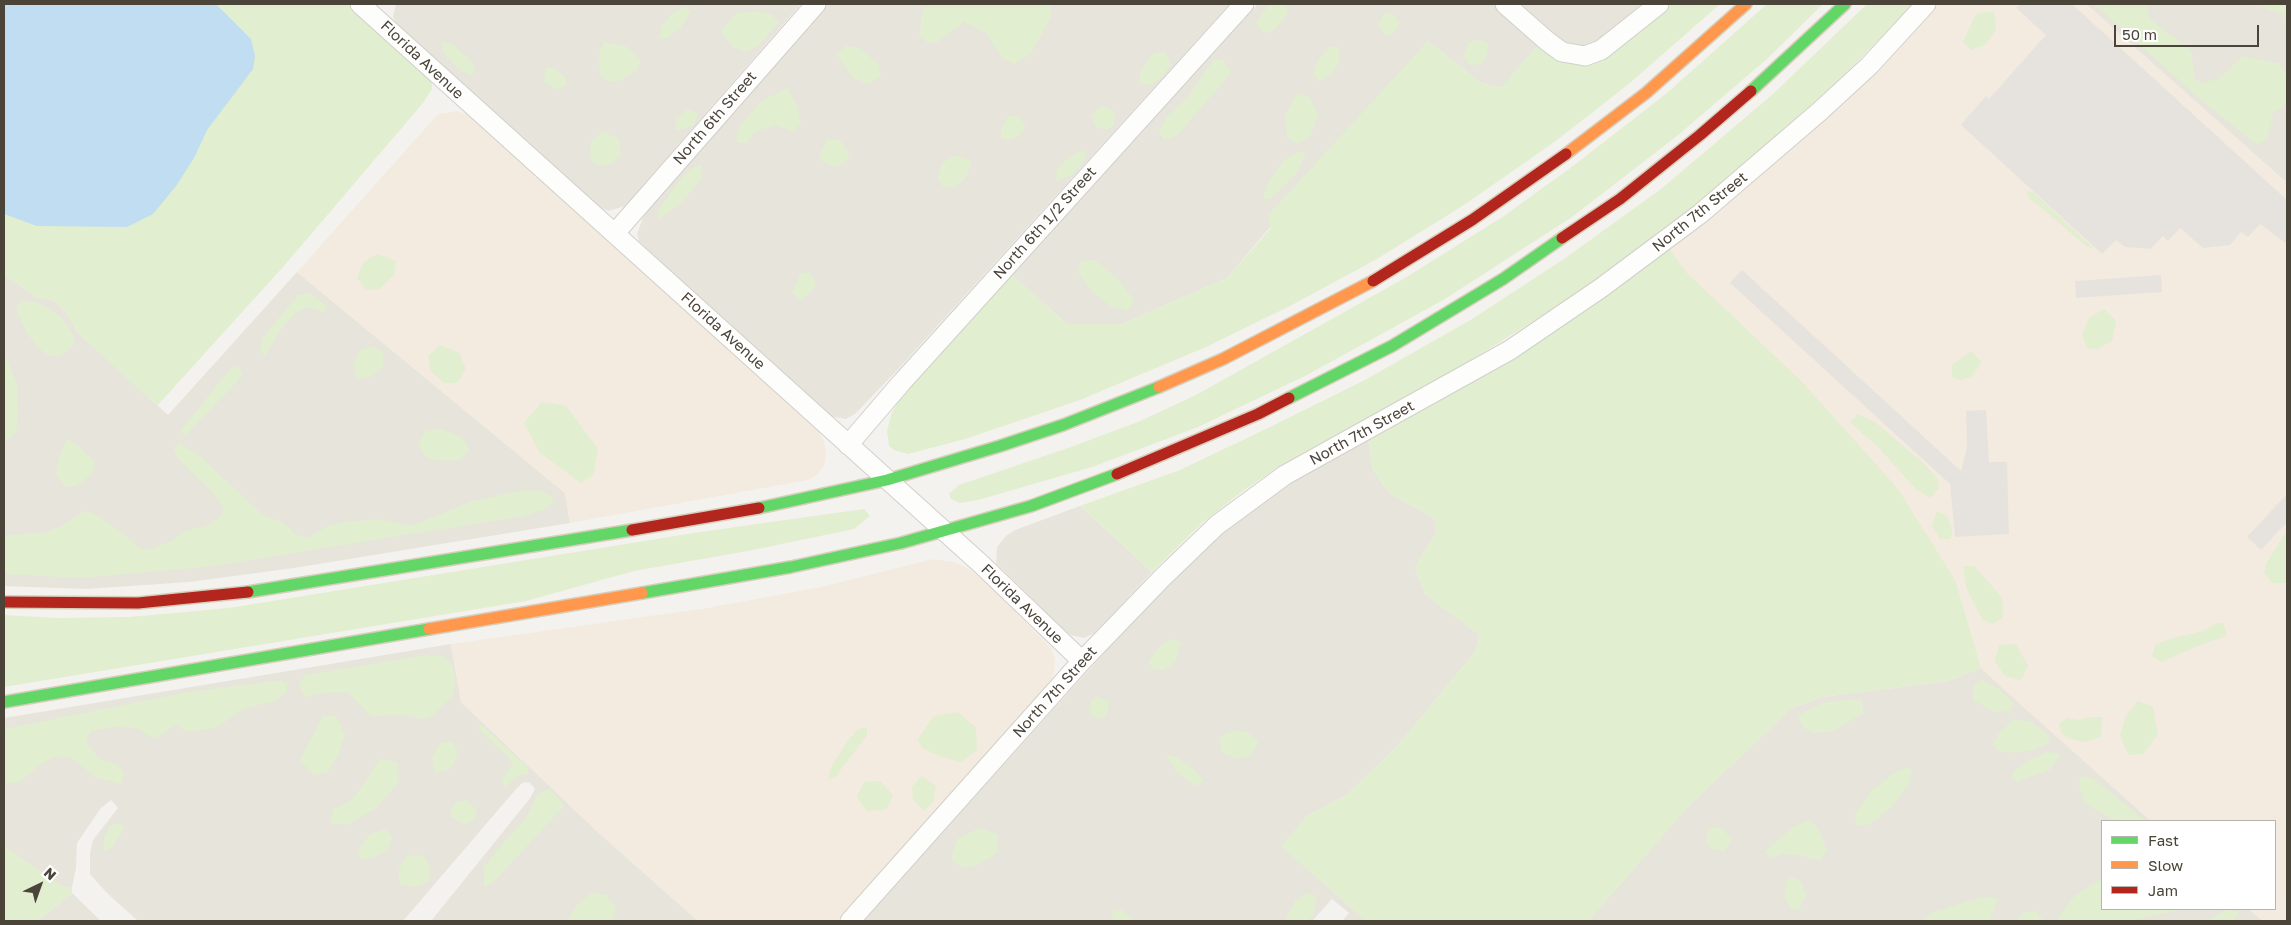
<!DOCTYPE html>
<html>
<head>
<meta charset="utf-8">
<style>
  body { margin:0 }
  #map { position:relative; width:2291px; height:925px; overflow:hidden; background:#f4f2ee; font-family:"Golos Text",sans-serif }
  canvas { display:block }
  .frame { position:absolute; inset:0; border:5px solid #4b4439; pointer-events:none }
  .legend { position:absolute; left:2101px; top:820px; width:175px; height:90px; box-sizing:border-box; background:#fff; border:1px solid #b7b4b0; margin:0; padding:6px 9px; list-style:none; font-size:15px; color:#4b4439 }
  .legend li { display:flex; align-items:center; gap:10px; height:25px }
  .legend b { width:25px; border:1px solid #b7b4b0 }
  .north { position:absolute; left:15px; top:860px; width:50px; height:50px; -webkit-text-stroke:4px #fff; paint-order:stroke; rotate:42deg; font-size:14px; font-weight:700; line-height:20px; text-align:center; color:#4b4439 }
  .north::after { content:''; display:block; margin:auto; width:18px; height:22px; background:#4b4439; clip-path:polygon(50% 0,100% 100%,50% 72%,0 100%) }
  .scale { position:absolute; left:2114px; top:25px; width:145px; height:22px; box-sizing:border-box; border:2px solid #4b4439; border-top:0; padding-left:6px; font-size:15px; line-height:18px; white-space:nowrap; color:#4b4439; -webkit-text-stroke:4px #fff; paint-order:stroke }
</style>
</head>
<body>
<div id="map">
<canvas width="2291" height="925"></canvas>
<div class="frame"></div>
<ul class="legend">
<li><b style="height:6px;background:#63d668"></b>Fast</li>
<li><b style="height:6px;background:#ff974d"></b>Slow</li>
<li><b style="height:6px;background:#b3261e"></b>Jam</li>
</ul>
<div class="north">N</div>
<div class="scale">50 m</div>
</div>
<script>
const ctx = document.querySelector('canvas').getContext('2d');
ctx.lineJoin = 'round';
function fill(path, color) { ctx.fillStyle = color; ctx.fill(path, 'evenodd'); }
const poly = rows => new Path2D(rows.map(r => 'M' + r).join(''));
function strokePath(path, color, width, dash) { ctx.strokeStyle = color; ctx.lineWidth = width; ctx.lineCap = dash ? 'butt' : 'round'; ctx.setLineDash(dash || []); ctx.stroke(path); }
function label(font, color, halo, rows, align = 'center') {
  ctx.font = font + ' "Golos Text",sans-serif'; ctx.lineWidth = 4; ctx.setLineDash([]); ctx.textBaseline = 'middle'; ctx.strokeStyle = halo; ctx.fillStyle = color; for (const [text, x, y, turn = 0] of rows) {
    ctx.save(); ctx.translate(x, y); ctx.rotate((+turn || 0) * Math.PI / 180); ctx.textAlign = isNaN(turn) ? turn : align; if (halo) ctx.strokeText(text, 0, 0); ctx.fillText(text, 0, 0); ctx.restore();
  }
}
const residential = poly([
  [396,4,801,4,625,206,609,211,597,206,397,25,393,17],
  [826,4,1230,4,901,366,856,413,846,419,828,416,643,245,639,241,637,234,645,212],
  [1258,4,1493,4,1539,44,1501,88,1481,83,1428,41,1227,278,1122,324,1067,324,1012,275],
  [1521,4,1642,4,1604,36,1590,45,1578,47,1568,44,1558,37],
  [2086,4,2287,4,2287,183],
  [297,272,565,493,570,523,294,568,189,582,86,589,4,586,4,274,36,297,53,300,67,313,77,332,168,415],
  [1368,438,1373,470,1389,493,1434,518,1437,531,1415,567,1425,594,1480,635,1475,652,1399,744,1348,794,1307,816,1282,846,1366,921,1342,921,1349,913,1332,899,1312,921,863,921,1169,581,1219,533,1289,482],
  [1080,506,1152,572,1095,633,1084,638,1071,635,1064,630,996,563,997,547,1006,536,1015,530],
  [451,644,461,702,600,834,698,921,431,921,531,797,535,789,529,782,522,783,517,788,403,921,138,921,107,893,90,874,90,853,93,840,118,808,111,800,101,808,77,843,76,868,72,887,64,887,26,864,4,846,4,718],
  [1981,668,2151,821,2102,821,2102,909,2249,909,2263,921,1588,921,1691,803,1792,708,1822,697,1948,681],
  [72,893,101,921,38,921,44,916]
]);
const commercial = poly([
  [1938,4,2086,4,2287,183,2287,921,2263,921,2249,909,2275,909,2275,821,2151,821,2001,687,1981,668,1956,582,1687,273,1669,248,1760,176,1829,114,1898,48],
  [457,111,469,115,761,376,819,431,824,442,826,454,824,466,817,475,808,480,570,523,565,493,297,272,438,114],
  [933,559,955,562,969,569,989,585,1051,648,1055,659,1054,672,1049,685,837,921,698,921,600,834,461,702,451,644,707,608,821,587]
]);
const green = poly([
  [4,4,348,4,432,81,432,89,423,103,283,267,157,406,77,332,67,313,53,300,36,297,4,274],
  [932,4,1049,4,1052,15,1032,52,1015,64,1002,58,986,33,964,22,938,42,928,43,919,36,923,8],
  [1269,4,1284,4,1288,14,1276,28,1265,34,1256,23],
  [1671,4,1720,4,1630,83,1553,143,1464,205,1377,259,1290,306,1206,347,1080,400,965,439,908,454,894,450,889,446,887,431,891,415,899,399,1012,275,1067,324,1122,324,1227,278,1270,229,1268,215,1428,41,1481,83,1500,88,1539,44,1558,59,1572,64,1587,65,1597,62,1638,33],
  [1767,4,1823,4,1768,58,1677,136,1572,217,1445,299,1307,375,1198,427,1092,467,978,500,960,503,951,499,949,494,959,485,1071,447,1138,422,1196,395,1405,278,1504,216,1577,163,1667,93],
  [1867,4,1914,4,1843,76,1758,153,1693,207,1603,275,1548,312,1452,372,1281,465,1240,493,1202,523,1152,572,1080,506,1180,470,1270,427,1365,380,1472,319,1564,259,1661,189,1773,94],
  [2094,4,2146,4,2150,19,2191,51,2195,80,2204,83,2220,78,2242,56,2279,63,2286,75,2287,103,2284,107,2273,113,2267,139,2258,145,2247,137,2200,99],
  [2251,4,2287,4,2287,21,2281,13],
  [684,7,691,12,681,27,668,38,659,39,662,26,672,13],
  [754,11,771,14,779,22,759,45,746,52,733,47,720,31,737,13],
  [1994,11,1996,29,1986,44,1971,50,1963,42,1976,14],
  [1384,13,1391,13,1400,21,1395,32,1386,36,1378,25],
  [1478,39,1488,44,1487,57,1481,64,1471,65,1463,57,1468,43],
  [442,42,451,43,470,60,475,68,472,76,461,71,443,53],
  [604,42,628,47,641,62,636,71,621,80,609,82,600,74,599,53],
  [845,46,859,48,878,63,881,76,868,84,853,78,837,55],
  [1329,47,1340,47,1339,63,1333,72,1319,82,1313,73,1317,62],
  [1165,51,1171,65,1162,77,1151,85,1139,84,1140,72,1153,54],
  [1223,59,1231,73,1177,136,1163,140,1159,130,1167,117,1188,97,1213,60],
  [546,68,555,68,566,78,566,85,558,90,544,82],
  [787,88,796,103,801,123,794,132,776,125,756,131,747,143,736,142,739,127,760,102],
  [1297,93,1309,97,1318,115,1311,135,1298,144,1287,138,1285,116],
  [1102,105,1115,112,1114,125,1106,130,1097,128,1091,116],
  [687,109,698,113,694,125,675,131,677,119],
  [1008,116,1020,117,1026,127,1020,135,1010,140,1001,138,1001,131],
  [602,131,619,139,621,154,613,163,599,166,590,159,591,142],
  [827,139,840,140,850,154,845,163,834,167,823,162,819,156],
  [1085,150,1086,159,1072,175,1057,181,1056,171,1070,156],
  [1299,151,1306,153,1297,173,1271,199,1263,199,1269,181,1284,160],
  [956,155,972,161,966,178,954,188,943,187,938,179,941,164],
  [702,164,701,180,680,204,659,219,657,213,675,186,690,169],
  [2027,191,2033,192,2093,248,2086,246,2043,209,2028,197],
  [1669,248,1687,273,1802,382,1898,489,1956,582,1981,668,1948,681,1822,697,1792,708,1691,804,1588,921,1366,921,1281,846,1307,816,1348,794,1399,744,1475,652,1480,635,1425,594,1415,567,1437,531,1434,518,1389,493,1373,470,1368,438],
  [377,254,396,261,394,275,379,289,366,290,357,278,364,262],
  [1095,260,1118,279,1134,300,1128,311,1110,306,1094,293,1078,273,1081,261],
  [810,272,816,286,802,301,792,293,800,274],
  [309,293,326,305,326,313,307,307,296,313,283,327,265,356,260,351,262,338,298,295],
  [21,301,32,301,45,306,61,317,72,332,75,344,60,356,49,356,39,349,27,333,16,309],
  [2104,309,2116,321,2112,341,2097,349,2087,348,2082,335,2089,318],
  [440,345,459,353,466,369,457,383,444,383,430,370,428,356],
  [372,346,383,353,384,367,370,377,357,379,353,365,359,351],
  [4,351,17,386,18,416,16,432,7,440,4,437],
  [1971,351,1982,362,1971,377,1961,380,1952,377,1952,365],
  [237,366,243,373,237,382,185,436,180,431,231,368],
  [542,402,566,406,598,449,593,475,581,483,540,453,524,423],
  [1858,414,1876,423,1922,462,1937,478,1939,488,1930,498,1916,489,1878,447,1850,422],
  [442,429,462,438,470,449,460,460,444,461,426,458,418,444,426,430],
  [67,439,77,445,95,462,93,473,81,483,72,487,64,486,56,474,60,456],
  [179,443,200,456,263,515,282,522,297,535,307,538,328,526,345,522,380,519,412,526,472,501,525,490,541,491,551,496,554,501,546,509,523,516,207,567,79,578,4,574,4,535,43,533,61,526,85,511,97,515,117,529,141,549,148,550,173,541,182,532,208,525,222,515,224,508,213,493,177,458,174,448],
  [864,509,870,516,854,529,748,551,634,571,526,601,4,687,4,615,57,618,130,617,229,608,700,532],
  [1937,511,1947,516,1952,529,1951,539,1940,539,1932,526],
  [2287,531,2287,583,2273,583,2264,573,2267,562],
  [1963,566,1974,566,2002,598,2003,618,1992,624,1982,619,1966,587],
  [2215,623,2223,623,2227,636,2200,645,2161,662,2152,656,2155,645,2172,638,2205,631],
  [1172,639,1181,642,1175,662,1164,670,1154,670,1148,661,1161,645],
  [2016,644,2028,666,2021,680,2005,676,1995,662,1999,645],
  [425,655,442,656,452,664,456,678,452,696,433,716,423,719,404,715,371,716,347,692,322,693,304,697,299,684,305,675],
  [1981,679,1999,689,2013,703,2011,711,1994,712,1973,700,1973,686],
  [281,680,287,684,287,692,275,701,243,709,218,727,197,731,185,731,176,724,155,739,136,728,110,727,91,731,86,742,101,760,116,764,124,772,121,784,95,777,74,759,56,756,41,764,18,783,4,783,4,729,187,692],
  [1097,696,1109,702,1107,716,1097,719,1090,714,1090,703],
  [1848,699,1862,701,1863,714,1832,731,1816,733,1803,728,1798,715,1823,703],
  [2138,701,2153,707,2158,734,2143,754,2128,755,2120,735,2126,716],
  [958,712,976,728,977,750,961,762,941,757,922,748,918,739,934,716],
  [336,715,345,735,337,758,327,773,314,775,300,760,323,716],
  [2090,717,2102,717,2101,737,2084,742,2070,739,2062,734,2059,724,2067,718,2079,720],
  [2014,719,2031,722,2046,732,2050,742,2031,751,2013,753,2000,751,1993,745,1998,734],
  [482,725,528,767,528,774,520,775,504,788,502,780,513,762,477,728],
  [867,727,867,735,835,777,828,780,831,767,848,741,858,729],
  [1234,730,1248,732,1259,742,1250,756,1237,759,1222,752,1218,738],
  [441,742,453,742,458,752,451,769,435,773,432,757],
  [2048,752,2061,754,2051,769,2017,782,2012,778,2013,772,2028,760],
  [1166,755,1177,757,1197,772,1204,782,1195,786,1176,771],
  [380,759,397,762,399,782,375,809,347,825,330,823,333,809,346,803,356,795],
  [1905,768,1912,769,1909,784,1893,805,1876,820,1864,826,1856,825,1855,814,1871,791,1893,774],
  [922,776,936,786,933,802,924,811,913,799,912,787],
  [2080,776,2093,778,2146,821,2116,821,2096,810,2083,801,2079,786],
  [880,781,893,795,886,810,867,811,857,797,864,782],
  [550,789,562,802,564,806,492,884,484,887,484,867,505,840,525,820,538,794],
  [467,800,477,811,473,821,463,824,450,816,454,803],
  [1809,819,1819,829,1827,850,1820,861,1798,855,1785,854,1771,858,1765,851,1789,830],
  [118,823,125,827,112,848,104,851,104,839,109,827],
  [1722,827,1732,841,1725,851,1712,849,1706,840,1709,828],
  [979,828,997,834,997,853,976,866,961,867,951,859,957,839],
  [385,829,393,836,387,850,373,858,361,859,358,850,370,834],
  [4,846,64,887,72,887,72,893,38,921,4,921],
  [423,855,431,868,428,882,415,887,400,884,398,872,406,856],
  [1791,877,1801,881,1806,895,1799,909,1791,909,1784,897,1786,881],
  [2102,879,2102,909,2194,909,2177,910,2132,921,2056,921,2075,895],
  [591,893,606,895,616,907,613,921,567,921,577,905],
  [1307,893,1317,896,1313,916,1309,921,1285,921,1295,901],
  [1983,897,1998,898,1990,921,1923,921,1933,912],
  [2228,909,2239,912,2234,921,2207,921],
  [1113,910,1122,910,1135,921,1112,921],
  [2036,911,2044,921,2017,921,2022,913]
]);
const parking = poly([
  [2020,4,2072,4,2287,200,2287,244,2260,224,2248,237,2241,232,2230,245,2203,248,2180,228,2168,241,2163,236,2150,249,2125,247,2116,240,2102,254,1961,125,1986,96,1989,99,2046,35,2016,8],
  [1742,270,1961,471,1967,447,1966,411,1986,410,1989,462,2007,462,2009,534,1955,537,1950,484,1730,283],
  [2161,275,2162,292,2076,298,2075,281],
  [2287,494,2287,522,2261,550,2247,537]
]);
const water = poly([
  [4,4,216,4,251,39,255,56,253,69,207,130,194,158,176,186,153,214,127,227,37,226,4,214]
]);
const street = poly([
  [360,4,982,565,1082,661],
  [1505,4,1547,41,1562,52,1585,56,1601,50,1659,4],
  [615,233,816,4],
  [848,445,902,382,1244,4],
  [850,921,1082,661,1162,578,1217,525,1285,475,1510,350,1601,288,1700,214,1819,112,1869,66,1926,4]
]);
const fast = poly([
  [1751,91,1845,4],
  [1289,398,1392,346,1503,279,1562,238],
  [759,508,887,480,1000,446,1063,425,1159,387],
  [248,592,632,530],
  [642,593,791,567,901,543,1031,506,1117,474],
  [4,702,429,629]
]);
const slow = poly([
  [1566,154,1646,93,1746,4],
  [1159,387,1223,359,1373,281],
  [429,629,642,593]
]);
const jam = poly([
  [1562,238,1620,199,1700,135,1751,91],
  [1373,281,1472,220,1566,154],
  [1117,474,1258,414,1289,398],
  [632,530,759,508],
  [4,602,138,603,248,592]
]);
const streetNames = [
  ["Florida Avenue",422,60,43],
  ["North 6th Street",715,118,-49],
  ["North 7th Street",1700,212,-39],
  ["North 6th 1/2 Street",1045,223,-48],
  ["Florida Avenue",723,331,42],
  ["North 7th Street",1362,433,-29],
  ["Florida Avenue",1022,604,44],
  ["North 7th Street",1055,692,-48]
];
fill(residential, '#e7e4dc');
fill(commercial, '#f3ebdf');
fill(green, '#e1eecf');
fill(parking, '#e6e3df');
fill(water, '#c0ddf1');
strokePath(street, '#d2d0cb', 21);
strokePath(fast, '#d6cebb', 14);
strokePath(slow, '#d6cebb', 14);
strokePath(jam, '#d6cebb', 14);
strokePath(street, '#fdfdfc', 19);
strokePath(fast, '#63d668', 11);
strokePath(slow, '#ff974d', 11);
strokePath(jam, '#b3261e', 11);
label('15px', '#4b4439', '#fff', streetNames);
</script>
</body>
</html>
